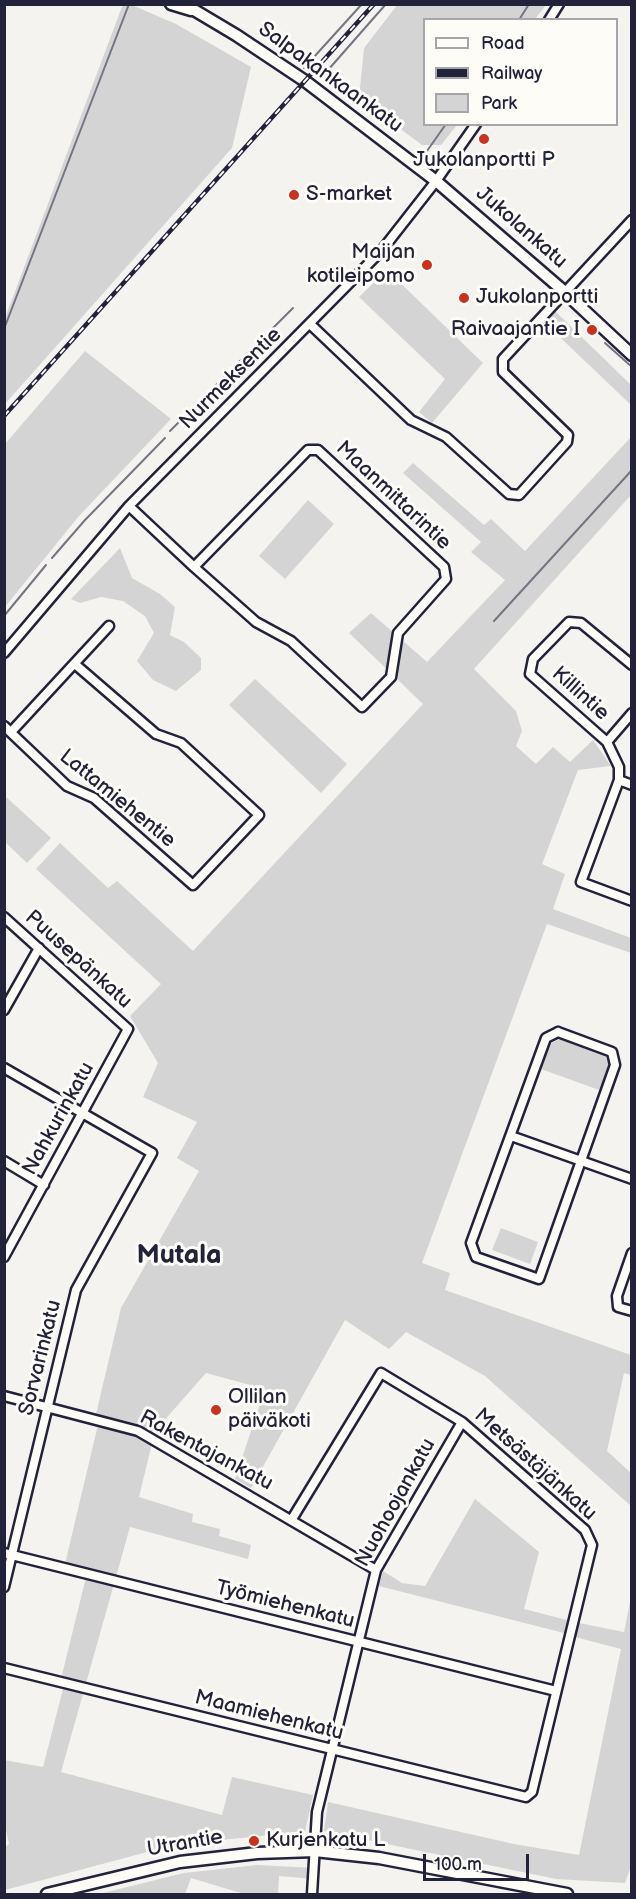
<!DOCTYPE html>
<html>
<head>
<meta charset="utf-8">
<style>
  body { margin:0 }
  #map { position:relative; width:636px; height:1899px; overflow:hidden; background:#f4f3ef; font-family:"Balsamiq Sans",sans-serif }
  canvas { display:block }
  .frame { position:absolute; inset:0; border:6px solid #22223b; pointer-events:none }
  .legend { position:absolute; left:423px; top:18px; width:195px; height:108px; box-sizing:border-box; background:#fdfcf7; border:2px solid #a5a5ac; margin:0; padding:8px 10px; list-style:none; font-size:18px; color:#22223b }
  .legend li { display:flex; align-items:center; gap:12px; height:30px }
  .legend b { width:30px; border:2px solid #a5a5ac }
  .scale { position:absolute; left:423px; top:1854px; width:106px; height:27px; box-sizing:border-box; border:3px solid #22223b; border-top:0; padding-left:8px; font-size:18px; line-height:21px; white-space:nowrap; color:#22223b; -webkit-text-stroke:4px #fdfcf7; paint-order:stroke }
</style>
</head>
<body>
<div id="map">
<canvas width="636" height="1899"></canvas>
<div class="frame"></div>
<ul class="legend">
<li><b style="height:8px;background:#fdfcf7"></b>Road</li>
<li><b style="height:8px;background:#22223b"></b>Railway</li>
<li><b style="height:16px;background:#d5d4d5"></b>Park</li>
</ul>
<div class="scale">100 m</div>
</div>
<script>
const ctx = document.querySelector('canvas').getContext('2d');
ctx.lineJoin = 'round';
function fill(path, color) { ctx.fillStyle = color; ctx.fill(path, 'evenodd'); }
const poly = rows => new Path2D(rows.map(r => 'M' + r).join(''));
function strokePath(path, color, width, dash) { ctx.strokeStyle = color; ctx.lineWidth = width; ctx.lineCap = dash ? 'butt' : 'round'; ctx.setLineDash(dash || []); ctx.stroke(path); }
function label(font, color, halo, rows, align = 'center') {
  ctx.font = font + ' "Balsamiq Sans",sans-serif'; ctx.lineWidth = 6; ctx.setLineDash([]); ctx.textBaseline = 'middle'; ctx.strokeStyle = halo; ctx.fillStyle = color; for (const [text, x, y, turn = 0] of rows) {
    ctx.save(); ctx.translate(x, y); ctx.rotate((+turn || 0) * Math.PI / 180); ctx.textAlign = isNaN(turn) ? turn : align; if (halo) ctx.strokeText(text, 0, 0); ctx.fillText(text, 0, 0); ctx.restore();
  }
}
const green = poly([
  [123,4,132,5,176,24,251,67,232,148,5,404,5,318],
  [398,4,546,4,546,5,535,19,424,20,424,124,457,125,441,145,422,145,359,98,364,48],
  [387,270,483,363,432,423,419,412,445,379,359,297],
  [555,311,631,385,631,405,545,323],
  [85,351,171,419,79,516,5,607,5,444],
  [631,437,631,495,474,669,516,711,522,731,516,746,536,764,553,747,570,762,593,740,611,766,578,770,542,864,565,874,553,909,631,938,631,953,547,924,422,1263,450,1273,445,1290,631,1355,631,1375,624,1373,607,1451,631,1473,631,1506,485,1376,406,1332,389,1349,345,1320,251,1488,235,1479,265,1389,206,1373,155,1431,139,1497,193,1514,192,1522,220,1529,219,1536,251,1545,248,1559,130,1527,61,1772,222,1815,232,1777,313,1795,305,1832,177,1844,5,1890,5,1847,9,1844,5,1826,4,1760,43,1767,63,1689,59,1687,88,1569,65,1564,100,1416,96,1414,121,1308,199,1171,177,1158,197,1122,143,1097,158,1063,130,1016,161,984,36,869,60,843,108,888,117,881,193,951,423,704,349,633,371,613,427,662,505,580,471,552,481,542,403,473,413,463,484,525,491,519,525,551],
  [308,500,334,524,285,579,259,556],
  [120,548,132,578,160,594,175,607,170,635,184,642,201,658,201,670,176,691,153,680,137,661,154,633,145,616,123,601,101,597,80,603,71,599],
  [255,679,347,764,321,793,229,705],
  [4,795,51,838,27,863,5,842],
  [560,1039,606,1057,609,1066,599,1090,541,1069,550,1044],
  [501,1228,538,1242,530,1264,492,1250],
  [475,1499,539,1552,524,1609,567,1620,564,1633,379,1586,383,1571,402,1583,425,1586],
  [631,1597,632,1864,625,1883,556,1879,324,1831,328,1802,514,1844,579,1855,621,1649,575,1637,579,1623,624,1632],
  [257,1865,315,1868,314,1879,279,1876,278,1894,244,1894,191,1878,185,1894,99,1894,184,1873]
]);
const stream = poly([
  [519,20,529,4],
  [304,68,362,4],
  [321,78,386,4],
  [427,151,446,124],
  [4,329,129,4],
  [605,343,632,367],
  [170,431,293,308],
  [52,558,85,520,165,438],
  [4,616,46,565],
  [494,621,632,470]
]);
const minor = poly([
  [549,20,559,4],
  [310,324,411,420,446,437,509,494,519,495,567,442,568,435,503,372,503,359,632,220],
  [129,506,194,567,256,622,291,641,362,707,391,677,398,633,446,579,444,567,318,450,308,450,194,567],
  [4,653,129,506,382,250,436,181,476,124],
  [632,713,607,742,619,767,619,780,632,785],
  [4,726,67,786,94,798,193,885,259,815,181,743,156,734,76,665],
  [11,732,109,626],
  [607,742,530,674,533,659,569,622,581,623,632,665],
  [619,780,581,882,632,901],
  [4,917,128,1029,4,1257],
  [4,1010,39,948],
  [558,1032,612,1052,615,1065,539,1279,476,1257,471,1243,546,1038,558,1032],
  [4,1068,152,1153,76,1290,4,1587],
  [511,1136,632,1179],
  [4,1161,44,1185],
  [632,1253,617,1296,618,1307,632,1311],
  [4,1396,138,1431,376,1570],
  [4,1553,556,1691],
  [4,1668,526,1797,532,1792,592,1545,585,1530,462,1422,381,1373,292,1519],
  [312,1894,317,1812,376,1570,462,1422]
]);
const major = poly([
  [171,4,191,10],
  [184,4,236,35,305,81,436,181,559,287,632,355],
  [47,1894,180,1862,257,1853,315,1851,379,1858,567,1894]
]);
const rail = poly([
  [4,416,374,4]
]);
const markers = [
  [484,139,6,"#c8321e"],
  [294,195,6,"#c8321e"],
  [427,265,6,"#c8321e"],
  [464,298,6,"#c8321e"],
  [592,330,6,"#c8321e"],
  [216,1410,6,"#c8321e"],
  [254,1841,6,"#c8321e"]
];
const streetNames = [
  ["Salpakankaankatu",330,78,36],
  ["Jukolankatu",521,228,41],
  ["Nurmeksentie",231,379,-45],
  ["Maanmittarintie",393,496,43],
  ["Killintie",580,694,42],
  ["Lattamiehentie",117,799,39],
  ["Puusepänkatu",78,960,42],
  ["Nahkurinkatu",59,1119,-61],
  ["Sorvarinkatu",41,1358,-76],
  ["Rakentajankatu",206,1451,28],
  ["Metsästäjänkatu",535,1465,42],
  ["Nuohoojankatu",396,1503,-61],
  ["Työmiehenkatu",285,1605,14],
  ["Maamiehenkatu",269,1716,14],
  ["Utrantie",185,1844,-10]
];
const poiNames = [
  ["Jukolanportti P",484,161,"center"],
  ["S-market",306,195],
  ["Maijan",415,253,"right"],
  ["kotileipomo",415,277,"right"],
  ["Jukolanportti",476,298],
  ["Raivaajantie I",580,330,"right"],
  ["Ollilan",228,1398],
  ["päiväkoti",228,1422],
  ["Kurjenkatu L",266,1841]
];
const districtNames = [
  ["Mutala",179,1256]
];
fill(green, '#d5d4d5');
strokePath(stream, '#757582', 2);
strokePath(minor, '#22223b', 13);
strokePath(major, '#22223b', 15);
strokePath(minor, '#fdfcf7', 8);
strokePath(major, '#fdfcf7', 10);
strokePath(rail, '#22223b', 4.5);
strokePath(rail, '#fdfcf7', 2, [7]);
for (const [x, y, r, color] of markers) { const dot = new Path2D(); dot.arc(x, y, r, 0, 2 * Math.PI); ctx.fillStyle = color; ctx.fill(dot); strokePath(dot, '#fdfcf7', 2); }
label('21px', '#22223b', '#fdfcf7', streetNames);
label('21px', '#22223b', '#fdfcf7', poiNames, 'left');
label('bold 27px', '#22223b', '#fdfcf7', districtNames);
</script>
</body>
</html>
